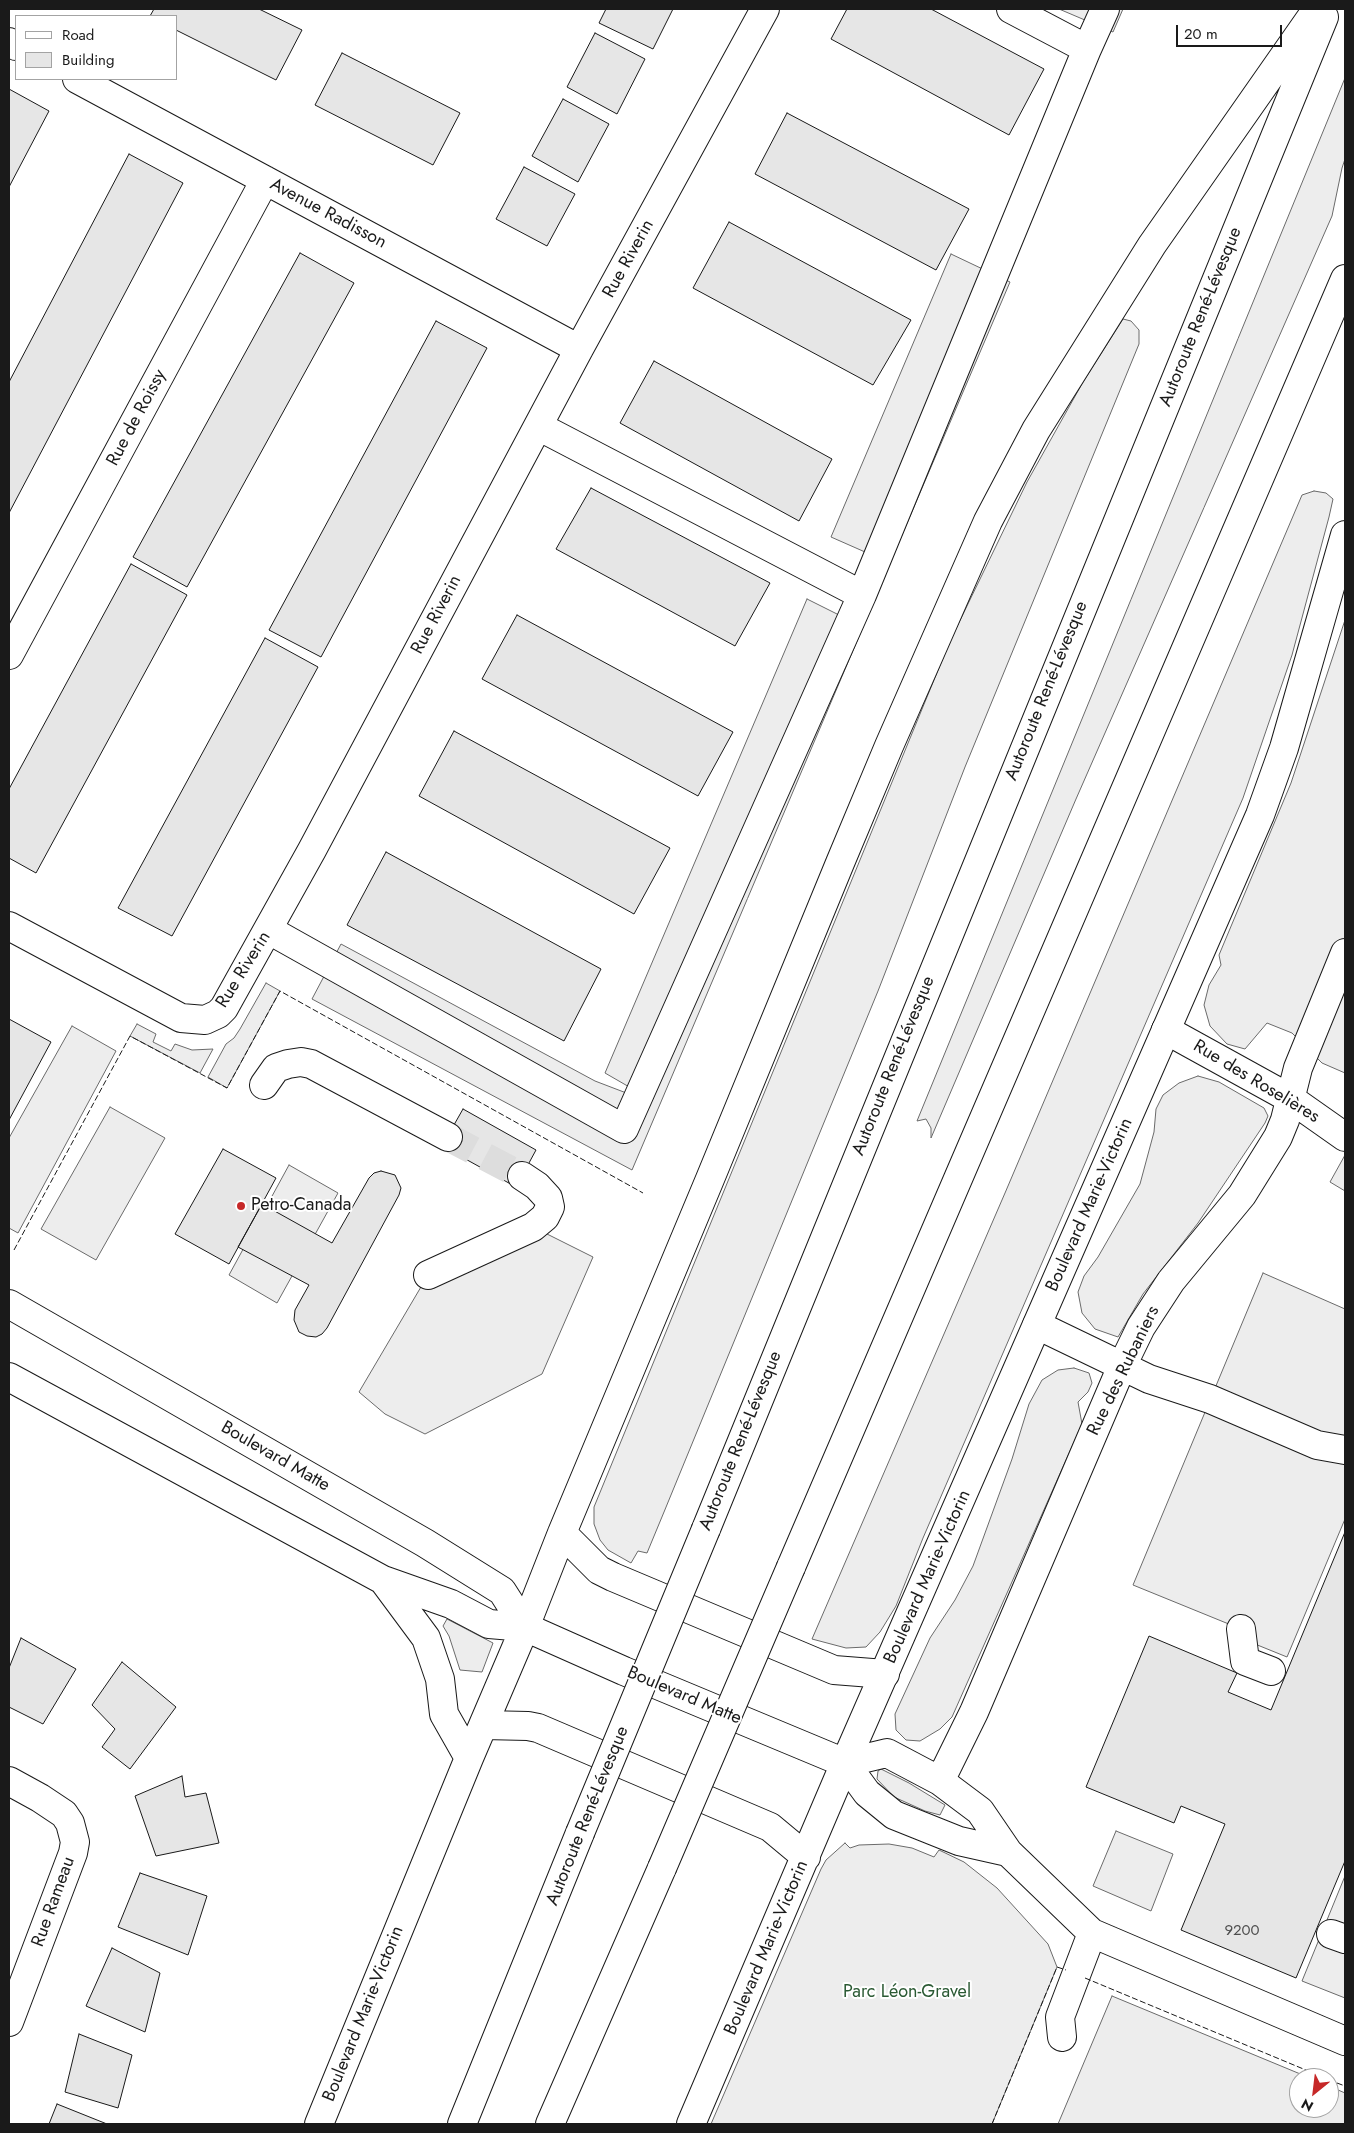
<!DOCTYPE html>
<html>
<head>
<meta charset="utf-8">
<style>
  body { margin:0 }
  #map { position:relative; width:1354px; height:2133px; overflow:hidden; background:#fff; font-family:Jost,sans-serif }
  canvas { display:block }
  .frame { position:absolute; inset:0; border:10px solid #1a1a1a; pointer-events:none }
  .legend { position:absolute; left:15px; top:15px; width:162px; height:65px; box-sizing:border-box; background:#fff; border:1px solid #a3a3a3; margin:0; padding:6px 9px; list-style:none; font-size:15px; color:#1a1a1a }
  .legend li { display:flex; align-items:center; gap:10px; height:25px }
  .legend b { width:25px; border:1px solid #a3a3a3 }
  .north { position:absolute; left:1289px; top:2068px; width:50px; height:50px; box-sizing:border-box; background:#fff; border:1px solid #a3a3a3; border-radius:50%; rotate:209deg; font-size:14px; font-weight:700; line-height:20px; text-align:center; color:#1a1a1a }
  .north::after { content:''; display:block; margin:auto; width:18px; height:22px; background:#c62828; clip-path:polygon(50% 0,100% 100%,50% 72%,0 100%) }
  .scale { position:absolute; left:1176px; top:25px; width:106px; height:22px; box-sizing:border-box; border:2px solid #1a1a1a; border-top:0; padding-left:6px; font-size:15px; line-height:18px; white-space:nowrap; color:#1a1a1a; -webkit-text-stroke:4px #fff; paint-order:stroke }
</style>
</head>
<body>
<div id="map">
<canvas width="1354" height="2133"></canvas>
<div class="frame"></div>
<ul class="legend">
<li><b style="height:6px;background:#fff"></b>Road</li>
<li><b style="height:14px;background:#e6e6e6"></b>Building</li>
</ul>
<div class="north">N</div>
<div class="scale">20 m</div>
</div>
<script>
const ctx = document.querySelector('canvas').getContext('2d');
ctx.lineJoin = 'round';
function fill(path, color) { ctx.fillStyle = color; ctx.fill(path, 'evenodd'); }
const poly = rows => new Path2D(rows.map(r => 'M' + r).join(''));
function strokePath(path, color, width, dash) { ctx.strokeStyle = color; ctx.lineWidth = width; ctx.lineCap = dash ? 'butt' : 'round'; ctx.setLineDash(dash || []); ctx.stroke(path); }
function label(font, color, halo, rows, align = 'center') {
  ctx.font = font + ' Jost,sans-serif'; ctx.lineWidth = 4; ctx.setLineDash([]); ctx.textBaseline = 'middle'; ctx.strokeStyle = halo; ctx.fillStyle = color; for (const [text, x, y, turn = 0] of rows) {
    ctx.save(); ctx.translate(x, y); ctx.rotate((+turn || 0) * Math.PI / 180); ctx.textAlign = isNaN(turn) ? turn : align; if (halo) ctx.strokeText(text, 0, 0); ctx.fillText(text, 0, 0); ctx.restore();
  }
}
const built = poly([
  [1059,9,1123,9,1113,32,1059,9],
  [1345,78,1345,159,1342,168,1332,216,1076,799,931,1138,931,1128,926,1119,917,1121,1345,78],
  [951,254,1010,282,890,563,831,537,951,254],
  [1123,319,1131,321,1139,330,1139,344,965,767,878,991,664,1512,647,1553,638,1551,631,1563,608,1550,600,1540,594,1524,594,1507,950,641,1027,482,1083,382,1123,319],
  [1314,491,1326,493,1333,499,1329,517,1292,655,1243,798,923,1538,896,1606,880,1632,866,1647,846,1648,812,1639,1005,1193,1302,495,1314,491],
  [807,599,863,627,632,1170,312,999,341,944,595,1081,629,1094,631,1088,605,1073,807,599],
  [1345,620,1345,1073,1322,1063,1292,1033,1267,1023,1245,1049,1227,1044,1210,1026,1204,1005,1209,985,1221,965,1219,955,1291,783,1345,620],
  [266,983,280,991,227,1088,208,1077,226,1044,234,1038,240,1029,266,983],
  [137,1024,156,1034,153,1042,171,1051,175,1044,192,1050,213,1049,200,1073,130,1036,137,1024],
  [72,1026,116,1051,18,1233,9,1228,9,1138,72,1026],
  [1198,1076,1219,1082,1264,1108,1268,1116,1265,1123,1198,1223,1143,1294,1118,1337,1095,1329,1082,1313,1078,1292,1084,1276,1098,1257,1140,1184,1154,1132,1156,1109,1163,1095,1179,1083,1198,1076],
  [110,1107,165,1138,96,1260,41,1229,110,1107],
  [1345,1155,1345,1191,1330,1182,1345,1155],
  [289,1165,338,1193,277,1303,229,1275,289,1165],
  [533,1227,593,1257,542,1374,425,1434,385,1414,359,1392,428,1275,533,1227],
  [1263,1273,1345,1309,1345,1519,1287,1657,1250,1642,1241,1629,1133,1585,1263,1273],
  [1074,1368,1089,1373,1092,1383,1088,1392,1078,1402,1082,1424,952,1717,940,1729,920,1741,906,1740,896,1730,895,1714,930,1638,955,1600,973,1566,1012,1459,1029,1404,1042,1380,1058,1370,1074,1368],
  [447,1619,493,1643,482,1672,460,1670,449,1636,443,1626,447,1619],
  [881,1769,909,1783,945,1805,940,1815,925,1811,894,1797,877,1779,878,1771,881,1769],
  [1116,1831,1173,1854,1151,1911,1093,1886,1116,1831],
  [845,1843,850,1848,859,1845,889,1844,912,1848,934,1857,939,1850,964,1862,997,1888,1048,1944,1057,1967,992,2124,711,2124,821,1869,826,1860,845,1843],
  [1345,1876,1345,1998,1302,1981,1345,1876],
  [1112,1996,1310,2078,1299,2078,1299,2108,1329,2108,1329,2086,1345,2093,1345,2124,1058,2124,1112,1996]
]);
const building = poly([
  [154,9,259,9,302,30,276,80,176,30,176,16,150,16,154,9],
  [606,9,673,9,653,49,599,23,606,9],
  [847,9,931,9,1044,69,1009,135,831,39,847,9],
  [595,33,645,59,617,114,567,87,595,33],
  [342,53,460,113,433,165,315,105,342,53],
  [9,89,49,111,9,187,9,89],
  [563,99,609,124,578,182,532,156,563,99],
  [787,113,969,209,936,270,755,174,787,113],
  [129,154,183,183,9,513,9,382,129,154],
  [524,167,575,194,547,246,496,219,524,167],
  [729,222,911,320,873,385,693,288,729,222],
  [300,253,354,283,187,587,133,557,300,253],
  [436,321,487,348,321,657,269,630,436,321],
  [654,361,832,459,799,521,620,423,654,361],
  [591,488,770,583,735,646,556,549,591,488],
  [131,564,187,595,36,873,9,858,9,789,131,564],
  [517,615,733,732,698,796,482,679,517,615],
  [265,638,318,667,172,936,118,908,265,638],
  [454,731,670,848,634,914,419,796,454,731],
  [386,852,601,969,564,1041,347,925,386,852],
  [9,1019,51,1042,9,1120,9,1019],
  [463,1109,536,1150,516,1187,442,1146,463,1109],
  [223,1149,276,1178,229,1264,175,1234,223,1149],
  [381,1171,395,1175,401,1188,399,1195,327,1328,322,1334,316,1337,307,1336,299,1332,294,1320,295,1310,309,1285,238,1247,262,1204,332,1243,369,1178,374,1173,381,1171],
  [1345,1532,1345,1861,1296,1978,1181,1930,1225,1824,1181,1806,1174,1823,1086,1787,1149,1636,1237,1673,1228,1692,1271,1710,1345,1532],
  [21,1638,76,1669,43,1724,9,1707,9,1668,21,1638],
  [122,1662,176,1707,130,1769,102,1747,115,1729,92,1705,122,1662],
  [182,1776,185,1797,206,1793,219,1843,156,1856,135,1796,182,1776],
  [140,1873,207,1896,188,1955,118,1927,140,1873],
  [112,1948,160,1973,145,2032,86,2006,112,1948],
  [79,2034,132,2055,118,2108,65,2092,79,2034],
  [57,2104,107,2124,49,2124,57,2104]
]);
const minorTunnel = poly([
  [448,1137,522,1176]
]);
const minor = poly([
  [9,42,16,46],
  [1087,49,1105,9],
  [77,79,579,349],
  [538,426,862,595],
  [9,655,265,180],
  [9,926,181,1018,205,1020,218,1014,224,1008,312,850,579,349,765,9],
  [269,930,624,1129,862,595,1087,49,1011,9],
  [1166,1030,1291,1099,1345,1137],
  [264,1085,276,1068,288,1064,301,1062,311,1064,448,1137],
  [428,1275,533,1227,545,1217,550,1207,548,1198,537,1186,522,1176],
  [1037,1325,1149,1379,1210,1399,1317,1445,1345,1450],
  [1241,1629,1245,1661,1271,1671],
  [9,1781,40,1798,64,1814,70,1823,75,1842,73,1853,9,2022],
  [940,1781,974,1712,1122,1366,1141,1327,1171,1281,1242,1195,1278,1137,1285,1120,1298,1068,1345,953],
  [1008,1852,959,1841,894,1815,867,1793,845,1763,887,1753,940,1781,980,1811,1008,1852,1092,1933,1345,2041],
  [1331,1934,1345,1939],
  [1062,2037,1060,2017,1092,1933]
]);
const major = poly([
  [9,1304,425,1543,502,1591,525,1627],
  [9,1377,383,1580,451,1604,489,1624,525,1627,624,1671,845,1763],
  [383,1580,426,1638,440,1679,444,1714,469,1758],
  [484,1725,528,1726,538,1728,770,1827,806,1857],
  [319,2124,469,1758,525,1627],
  [691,2124,845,1763,1166,1030]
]);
const highway = poly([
  [1166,1030,1260,815,1284,748,1345,535],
  [706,1529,1324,17],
  [562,1533,599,1570,613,1577,834,1670,885,1674],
  [791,1567,1345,279],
  [525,1627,562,1533,710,1179,840,863,889,746,988,521,1036,430,1152,245,1317,9],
  [462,2124,580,1833],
  [550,2124,662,1868]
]);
const highwayBridge = poly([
  [580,1833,706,1529],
  [662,1868,791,1567]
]);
const fence = poly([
  [14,1250,130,1036,227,1088,280,991,643,1193],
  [1085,1978,1325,2078],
  [1329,2080,1345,2086],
  [992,2124,1057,1967,1066,1970]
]);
const markers = [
  [241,1206,5,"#c62828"]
];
const numberNames = [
  ["9200",1242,1931]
];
const streetNames = [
  ["Avenue Radisson",328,214,28],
  ["Rue Riverin",629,259,-61],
  ["Autoroute René-Lévesque",1201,317,-68],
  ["Rue de Roissy",137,418,-62],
  ["Rue Riverin",437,615,-62],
  ["Autoroute René-Lévesque",1047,691,-68],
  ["Rue Riverin",244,970,-58],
  ["Autoroute René-Lévesque",894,1066,-68],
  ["Rue des Roselières",1256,1082,31],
  ["Boulevard Marie-Victorin",1090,1205,-66],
  ["Rue des Rubaniers",1124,1371,-64],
  ["Autoroute René-Lévesque",741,1441,-68],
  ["Boulevard Matte",275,1457,30],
  ["Boulevard Marie-Victorin",928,1577,-66],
  ["Boulevard Matte",684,1696,23],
  ["Autoroute René-Lévesque",588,1816,-68],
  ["Rue Rameau",54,1902,-70],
  ["Boulevard Marie-Victorin",767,1948,-67],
  ["Boulevard Marie-Victorin",364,2014,-68]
];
const poiNames = [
  ["Petro-Canada",251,1206]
];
const parkNames = [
  ["Parc Léon-Gravel",907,1993]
];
fill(built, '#ededed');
strokePath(built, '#6a6a6a', 1);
fill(building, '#e6e6e6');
strokePath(building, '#1a1a1a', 1);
strokePath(minorTunnel, '#ddd', 28, [28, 14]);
strokePath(minor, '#1a1a1a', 30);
strokePath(major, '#1a1a1a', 30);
strokePath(highway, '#1a1a1a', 30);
strokePath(minor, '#fff', 28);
strokePath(major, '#fff', 28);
strokePath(highway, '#fff', 28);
strokePath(highwayBridge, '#1a1a1a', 30, []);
strokePath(highwayBridge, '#fff', 28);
strokePath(fence, '#1a1a1a', 1, [6, 2.5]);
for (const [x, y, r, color] of markers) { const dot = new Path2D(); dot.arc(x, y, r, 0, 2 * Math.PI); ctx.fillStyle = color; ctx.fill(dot); strokePath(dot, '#fff', 2); }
label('15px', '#4d4d4d', null, numberNames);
label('18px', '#1a1a1a', '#fff', streetNames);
label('18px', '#1a1a1a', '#fff', poiNames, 'left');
label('18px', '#2b5a34', '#fff', parkNames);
</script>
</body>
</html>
